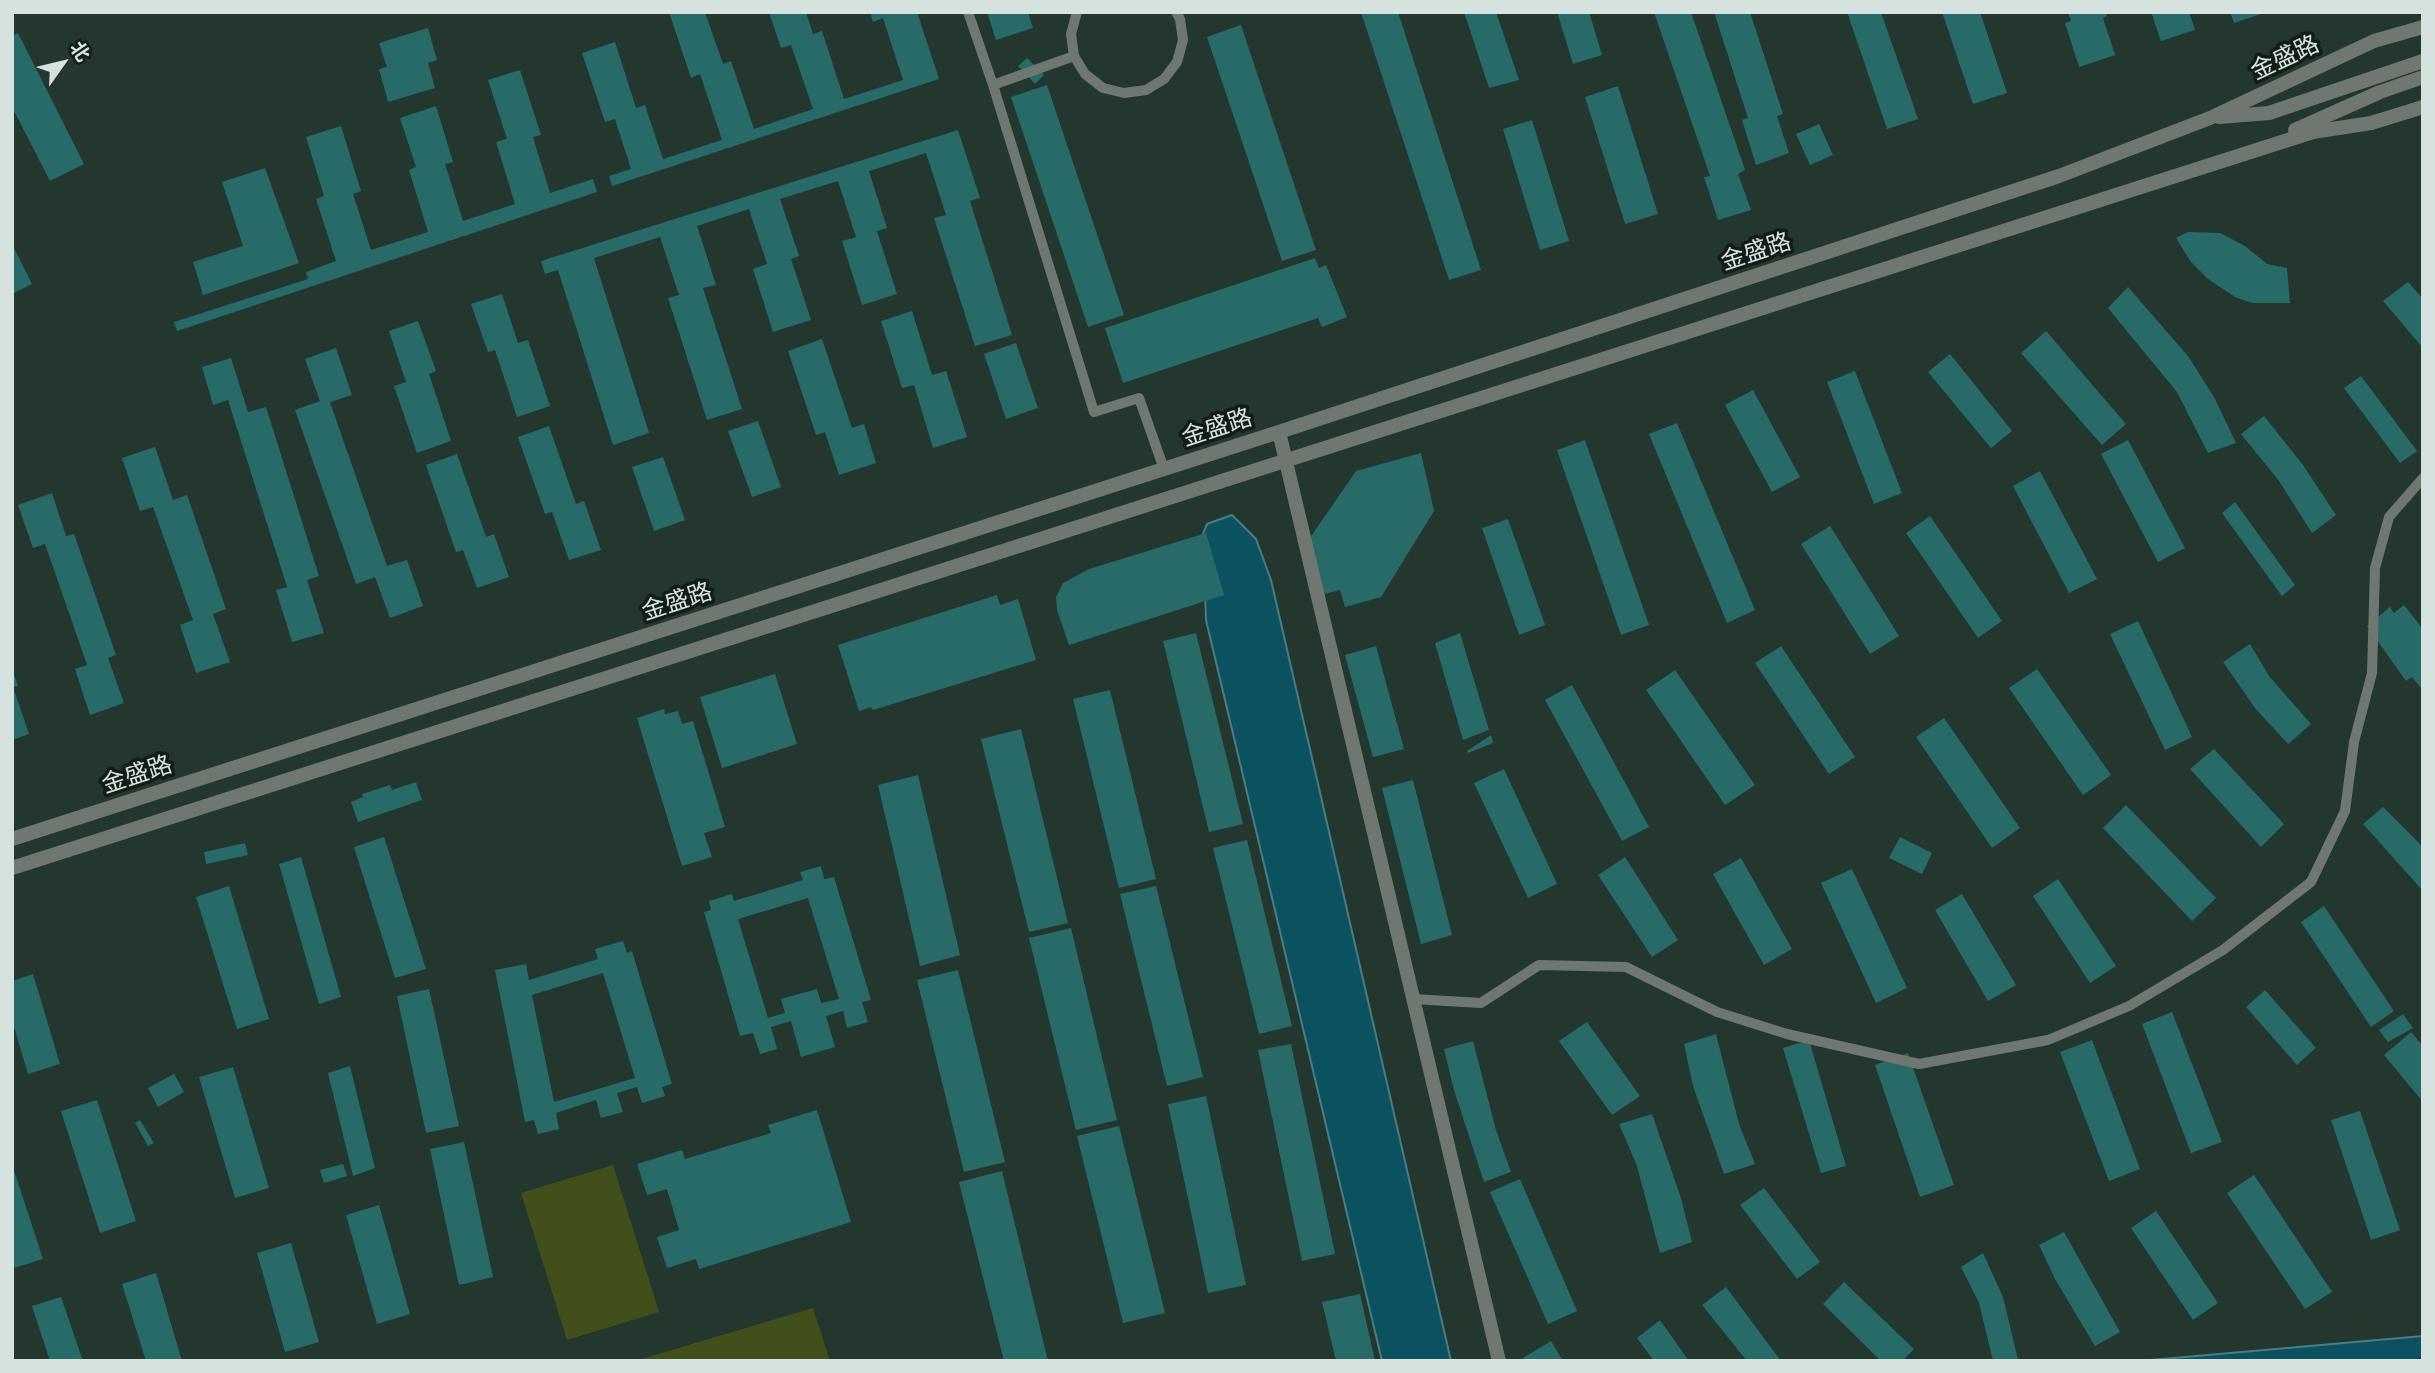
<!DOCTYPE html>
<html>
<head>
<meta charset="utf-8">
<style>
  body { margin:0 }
  #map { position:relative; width:2435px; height:1373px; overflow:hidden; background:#23372f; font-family:Mulish,"Noto Sans SC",sans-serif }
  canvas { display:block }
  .frame { position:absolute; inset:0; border:14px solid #d6e2dd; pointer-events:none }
  .north { position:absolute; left:28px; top:28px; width:70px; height:70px; -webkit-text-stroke:5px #131c19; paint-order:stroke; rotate:56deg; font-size:19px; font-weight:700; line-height:28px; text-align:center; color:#d6e2dd }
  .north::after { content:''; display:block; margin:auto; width:24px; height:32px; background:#d6e2dd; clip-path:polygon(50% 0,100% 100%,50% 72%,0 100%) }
</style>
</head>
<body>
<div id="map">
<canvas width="2435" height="1373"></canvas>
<div class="frame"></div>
<div class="north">北</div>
</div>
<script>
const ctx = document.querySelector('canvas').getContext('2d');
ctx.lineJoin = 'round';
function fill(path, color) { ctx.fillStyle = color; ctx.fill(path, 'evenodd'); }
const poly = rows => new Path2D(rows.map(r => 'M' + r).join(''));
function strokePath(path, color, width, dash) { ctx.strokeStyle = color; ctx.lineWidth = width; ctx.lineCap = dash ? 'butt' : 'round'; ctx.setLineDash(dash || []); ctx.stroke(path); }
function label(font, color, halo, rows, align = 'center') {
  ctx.font = font + ' Mulish,"Noto Sans SC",sans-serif'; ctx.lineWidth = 7; ctx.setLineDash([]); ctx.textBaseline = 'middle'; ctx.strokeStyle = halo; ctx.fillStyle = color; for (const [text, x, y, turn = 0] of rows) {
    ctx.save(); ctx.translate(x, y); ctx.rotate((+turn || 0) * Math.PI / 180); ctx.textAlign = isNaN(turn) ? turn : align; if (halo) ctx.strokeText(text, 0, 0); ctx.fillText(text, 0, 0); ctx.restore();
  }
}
const green = poly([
  [613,1165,659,1312,567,1340,521,1193],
  [813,1308,830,1361,635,1361]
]);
const water = poly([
  [1232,515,1256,539,1271,580,1451,1361,1382,1361,1206,620,1203,534,1207,524,1232,515],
  [2423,1336,2423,1361,2147,1361,2151,1360,2423,1336]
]);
const building = poly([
  [669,12,705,12,723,64,731,61,754,129,813,109,791,45,781,48,769,12,806,12,813,34,822,31,844,99,903,80,883,18,873,22,870,12,917,12,939,79,612,186,609,176,631,169,615,119,605,122,582,53,615,42,636,108,645,105,663,159,722,140,700,74,691,78],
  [987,12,1028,12,1033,28,996,40],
  [1361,12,1398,12,1481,270,1449,280],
  [1464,12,1496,12,1519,80,1489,88],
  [1557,12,1589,12,1602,55,1573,64],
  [1654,12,1691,12,1745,170,1738,174,1751,210,1718,220,1704,177,1710,176],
  [1714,12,1750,12,1783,114,1777,116,1789,153,1756,165,1742,120,1748,118],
  [1847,12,1881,12,1918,119,1887,129],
  [1942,12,1980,12,2007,93,1973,104],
  [2068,12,2106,12,2107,16,2103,18,2115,55,2079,67,2065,23,2071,21],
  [2151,12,2189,12,2195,30,2161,41],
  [2230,12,2264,12,2264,13,2234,23],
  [1241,25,1316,250,1282,261,1207,37],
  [428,28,437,60,428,63,435,88,388,102,379,69,387,67,379,43],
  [18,33,84,164,50,181,12,107,12,36],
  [1027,58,1044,75,1035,84,1018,66],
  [520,70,541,135,533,137,550,193,593,179,597,192,177,331,174,322,308,279,306,272,336,261,316,199,324,196,306,137,341,126,361,191,353,194,371,250,428,232,409,170,416,167,400,118,436,106,453,162,445,164,463,221,515,204,496,142,507,139,488,80],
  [1047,85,1124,315,1088,327,1011,97],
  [1618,86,1658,214,1625,224,1585,97],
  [1532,120,1569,241,1540,250,1503,129],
  [1819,124,1833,155,1810,165,1796,134],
  [958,130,980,198,970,201,1012,335,975,346,934,218,946,215,926,153,869,171,887,228,877,231,897,294,862,305,842,241,856,237,838,181,780,199,799,256,791,259,811,320,773,332,753,269,767,264,749,209,697,226,716,285,703,288,742,409,707,420,668,298,679,295,660,237,594,258,649,433,613,445,558,270,545,274,541,261],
  [265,168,299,263,203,295,193,262,243,246,222,182],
  [2188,232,2220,233,2245,246,2267,264,2287,268,2290,303,2252,303,2235,297,2208,279,2191,262,2176,238],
  [12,244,32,284,12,294],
  [1315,258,1319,268,1326,265,1347,317,1322,327,1318,318,1123,383,1105,328],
  [2408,282,2423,299,2423,348,2383,301],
  [2128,287,2188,356,2214,397,2236,443,2208,453,2177,392,2108,308],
  [502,294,518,343,528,340,550,406,517,417,495,350,488,352,471,304],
  [912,311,932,375,946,371,967,437,933,448,914,385,902,388,881,321],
  [418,321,436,371,429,374,451,441,417,453,394,386,406,382,389,331],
  [2046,331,2126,424,2102,445,2021,353],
  [822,339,852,428,864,424,876,463,839,475,825,432,816,435,788,351],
  [1016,343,1038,408,1006,419,984,354],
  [336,348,352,395,330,402,387,566,407,560,423,606,390,618,375,577,356,584,295,410,320,401,305,359],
  [1950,354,2012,431,1991,448,1928,372],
  [231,358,248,412,266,407,319,576,307,580,324,633,292,642,276,590,287,587,228,400,213,405,202,367],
  [1855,371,1902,493,1874,504,1827,382],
  [2361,376,2417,451,2400,463,2344,388],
  [1753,390,1800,477,1772,492,1725,405],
  [2264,416,2303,465,2336,515,2312,533,2279,481,2241,434],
  [758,421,781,487,752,497,728,431],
  [1677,423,1755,610,1727,623,1649,434],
  [549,426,576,504,584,501,601,550,569,560,552,512,545,514,518,437],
  [1585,440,1649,625,1621,635,1557,450],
  [2128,440,2185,548,2158,562,2101,454],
  [155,447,173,500,187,495,226,609,213,614,230,662,196,673,180,625,193,620,153,507,140,511,122,458],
  [1421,453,1434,511,1381,597,1345,607,1340,590,1320,595,1305,545,1356,471],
  [457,454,486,537,494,534,509,577,477,588,463,550,456,552,426,465],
  [663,457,685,520,654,531,632,467],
  [2040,471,2097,579,2069,593,2013,486],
  [52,493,66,536,74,534,116,655,108,658,124,703,90,715,75,669,87,665,45,544,33,548,18,505],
  [2235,502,2295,585,2282,596,2222,513],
  [1930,516,2002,621,1978,638,1906,533],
  [1508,519,1545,625,1519,635,1482,528],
  [1830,526,1899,636,1870,654,1801,544],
  [1206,533,1224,595,1069,645,1057,610,1056,597,1063,583,1089,569],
  [997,595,1000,605,1018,599,1036,660,873,710,871,707,859,711,838,645],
  [2404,605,2423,629,2423,685,2420,687,2412,677,2406,681,2367,626,2390,607,2394,613],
  [2138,621,2192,737,2165,750,2110,634],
  [1196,633,1243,824,1209,832,1163,641],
  [1460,633,1489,730,1463,740,1435,643],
  [2250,644,2269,676,2311,724,2288,744,2255,708,2223,662],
  [1376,646,1404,749,1373,757,1345,655],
  [1781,646,1855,757,1829,774,1755,663],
  [2037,669,2111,775,2083,795,2009,688],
  [1675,670,1755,785,1725,805,1646,690],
  [13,671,18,686,13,687,29,734,12,740],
  [775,674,797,744,722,768,700,697],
  [1572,685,1649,827,1622,841,1545,700],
  [1110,690,1156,879,1119,888,1073,699],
  [664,709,665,714,678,711,682,724,693,721,725,827,704,833,712,857,682,866,637,718],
  [1944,718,2020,828,1992,848,1916,737],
  [1021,729,1068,923,1029,932,981,739],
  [1491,735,1493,743,1468,753,1467,751],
  [2214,749,2284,824,2261,847,2190,769],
  [1504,769,1557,884,1528,898,1474,783],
  [918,775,960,955,920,966,878,785],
  [1413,780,1452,935,1421,944,1382,788],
  [416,782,422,800,358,822,351,802,363,797,362,794,390,785,392,790],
  [2126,805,2216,898,2192,921,2103,828],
  [2383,807,2423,847,2423,891,2363,824],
  [384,837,426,969,395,978,354,847],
  [1900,837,1932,853,1922,874,1889,858],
  [1247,840,1292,1026,1259,1034,1213,848],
  [245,843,248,855,206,864,204,852],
  [301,857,341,997,319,1004,279,864],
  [1625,857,1678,940,1652,957,1598,875],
  [1741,858,1792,949,1764,965,1713,874],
  [821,866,824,879,834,877,871,1000,862,1002,868,1022,847,1028,843,1011,826,1016,835,1047,801,1057,791,1021,771,1027,777,1049,760,1054,753,1033,740,1036,704,912,711,910,709,901,732,894,734,901,803,880,800,872],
  [808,898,839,999,821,1003,817,989,781,999,785,1013,768,1018,738,919],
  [1852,869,1907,988,1876,1003,1821,883],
  [2058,879,2116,966,2090,983,2033,896],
  [229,886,269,1019,237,1029,196,897],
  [1156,886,1203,1077,1167,1086,1120,894],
  [1962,894,2016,985,1988,1001,1935,910],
  [2324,906,2394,1011,2371,1027,2301,922],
  [1071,928,1117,1120,1076,1130,1029,938],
  [623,941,627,953,632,951,672,1084,662,1087,665,1096,642,1103,637,1087,617,1093,623,1112,601,1118,596,1100,556,1113,559,1129,538,1134,534,1120,525,1122,495,970,526,964,529,980,598,959,595,949],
  [603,973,635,1078,554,1102,532,995],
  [958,970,1005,1162,964,1172,917,980],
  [33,974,60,1064,28,1074,12,1020,12,981],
  [429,989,459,1126,426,1133,397,996],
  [2265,990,2316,1048,2297,1065,2246,1007],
  [2172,1012,2222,1142,2191,1153,2142,1024],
  [2403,1014,2413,1028,2388,1042,2379,1030],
  [1587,1022,1640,1096,1612,1115,1559,1041],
  [2411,1032,2423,1046,2423,1102,2384,1055],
  [1716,1034,1739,1124,1755,1164,1724,1174,1693,1086,1684,1044],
  [1809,1040,1846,1166,1821,1173,1783,1048],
  [2092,1040,2140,1169,2109,1181,2060,1052],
  [1473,1041,1496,1130,1511,1172,1484,1182,1454,1090,1444,1049],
  [1291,1044,1335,1254,1302,1261,1258,1050],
  [1908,1053,1954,1185,1920,1197,1875,1065],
  [350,1066,375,1168,353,1176,328,1073],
  [233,1067,269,1188,235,1198,199,1077],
  [174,1074,184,1092,158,1107,148,1088],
  [1206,1096,1246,1285,1208,1293,1168,1104],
  [97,1100,136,1221,100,1233,61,1111],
  [817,1110,851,1222,699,1269,696,1259,667,1268,657,1237,679,1230,667,1189,647,1195,637,1164,682,1150,685,1159,771,1133,768,1125],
  [2360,1111,2400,1230,2371,1240,2331,1120],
  [1652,1114,1681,1198,1692,1242,1660,1253,1637,1166,1619,1124],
  [140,1120,154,1143,148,1146,135,1123],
  [1119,1126,1165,1313,1123,1323,1077,1136],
  [464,1142,493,1277,459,1285,430,1149],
  [343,1164,347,1176,324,1183,320,1170],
  [13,1167,43,1259,14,1268,12,1263],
  [1002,1171,1048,1361,1004,1361,959,1182],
  [2254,1175,2332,1292,2305,1309,2227,1193],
  [1520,1179,1577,1311,1548,1324,1490,1192],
  [1764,1188,1820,1262,1797,1279,1740,1205],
  [379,1205,410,1314,377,1324,346,1215],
  [2156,1211,2218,1303,2193,1320,2131,1228],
  [2064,1232,2120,1332,2095,1346,2055,1279,2039,1245],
  [291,1243,319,1342,285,1352,257,1253],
  [1983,1253,2003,1297,2018,1360,1993,1361,1979,1303,1961,1267],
  [156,1273,182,1361,146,1361,122,1284],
  [1844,1282,1914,1349,1902,1361,1881,1361,1823,1304],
  [1726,1287,1781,1361,1747,1361,1702,1305],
  [1360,1294,1375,1361,1336,1361,1322,1302],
  [61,1297,83,1361,50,1361,32,1306],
  [1660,1320,1689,1361,1654,1361,1637,1338],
  [1551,1341,1563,1361,1524,1361,1523,1358]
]);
const service = poly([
  [968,12,993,85,1094,412,1139,398,1164,469],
  [1077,12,1071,34,1074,56,1085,74,1103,88,1124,93,1146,90,1164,79,1177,62,1183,40,1180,19,1176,12],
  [993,85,1074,56],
  [1413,999,1481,1003,1539,965,1626,967,1717,1012,1787,1034,1919,1064,2048,1040,2129,1006,2223,950,2311,882,2345,811,2354,742,2372,673,2375,568,2389,517,2423,478]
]);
const minor = poly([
  [1279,432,1499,1361]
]);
const tertiary = poly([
  [2219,117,2269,113,2423,61],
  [2295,130,2380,92,2423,77],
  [12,839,1279,432,2059,176,2210,118,2374,41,2423,27],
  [12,868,2313,132,2371,123,2423,107]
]);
const streetNames = [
  ["金盛路",2285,58,-25],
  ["金盛路",1756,252,-18],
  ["金盛路",1217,428,-18],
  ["金盛路",677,602,-18],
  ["金盛路",137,775,-18]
];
fill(green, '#434f1a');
fill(water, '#0c515f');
strokePath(water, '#497c85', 2);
fill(building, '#276a67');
strokePath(service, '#707770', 10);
strokePath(minor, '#707770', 14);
strokePath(tertiary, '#707770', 14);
label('24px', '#d6e2dd', '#131c19', streetNames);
</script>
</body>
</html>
